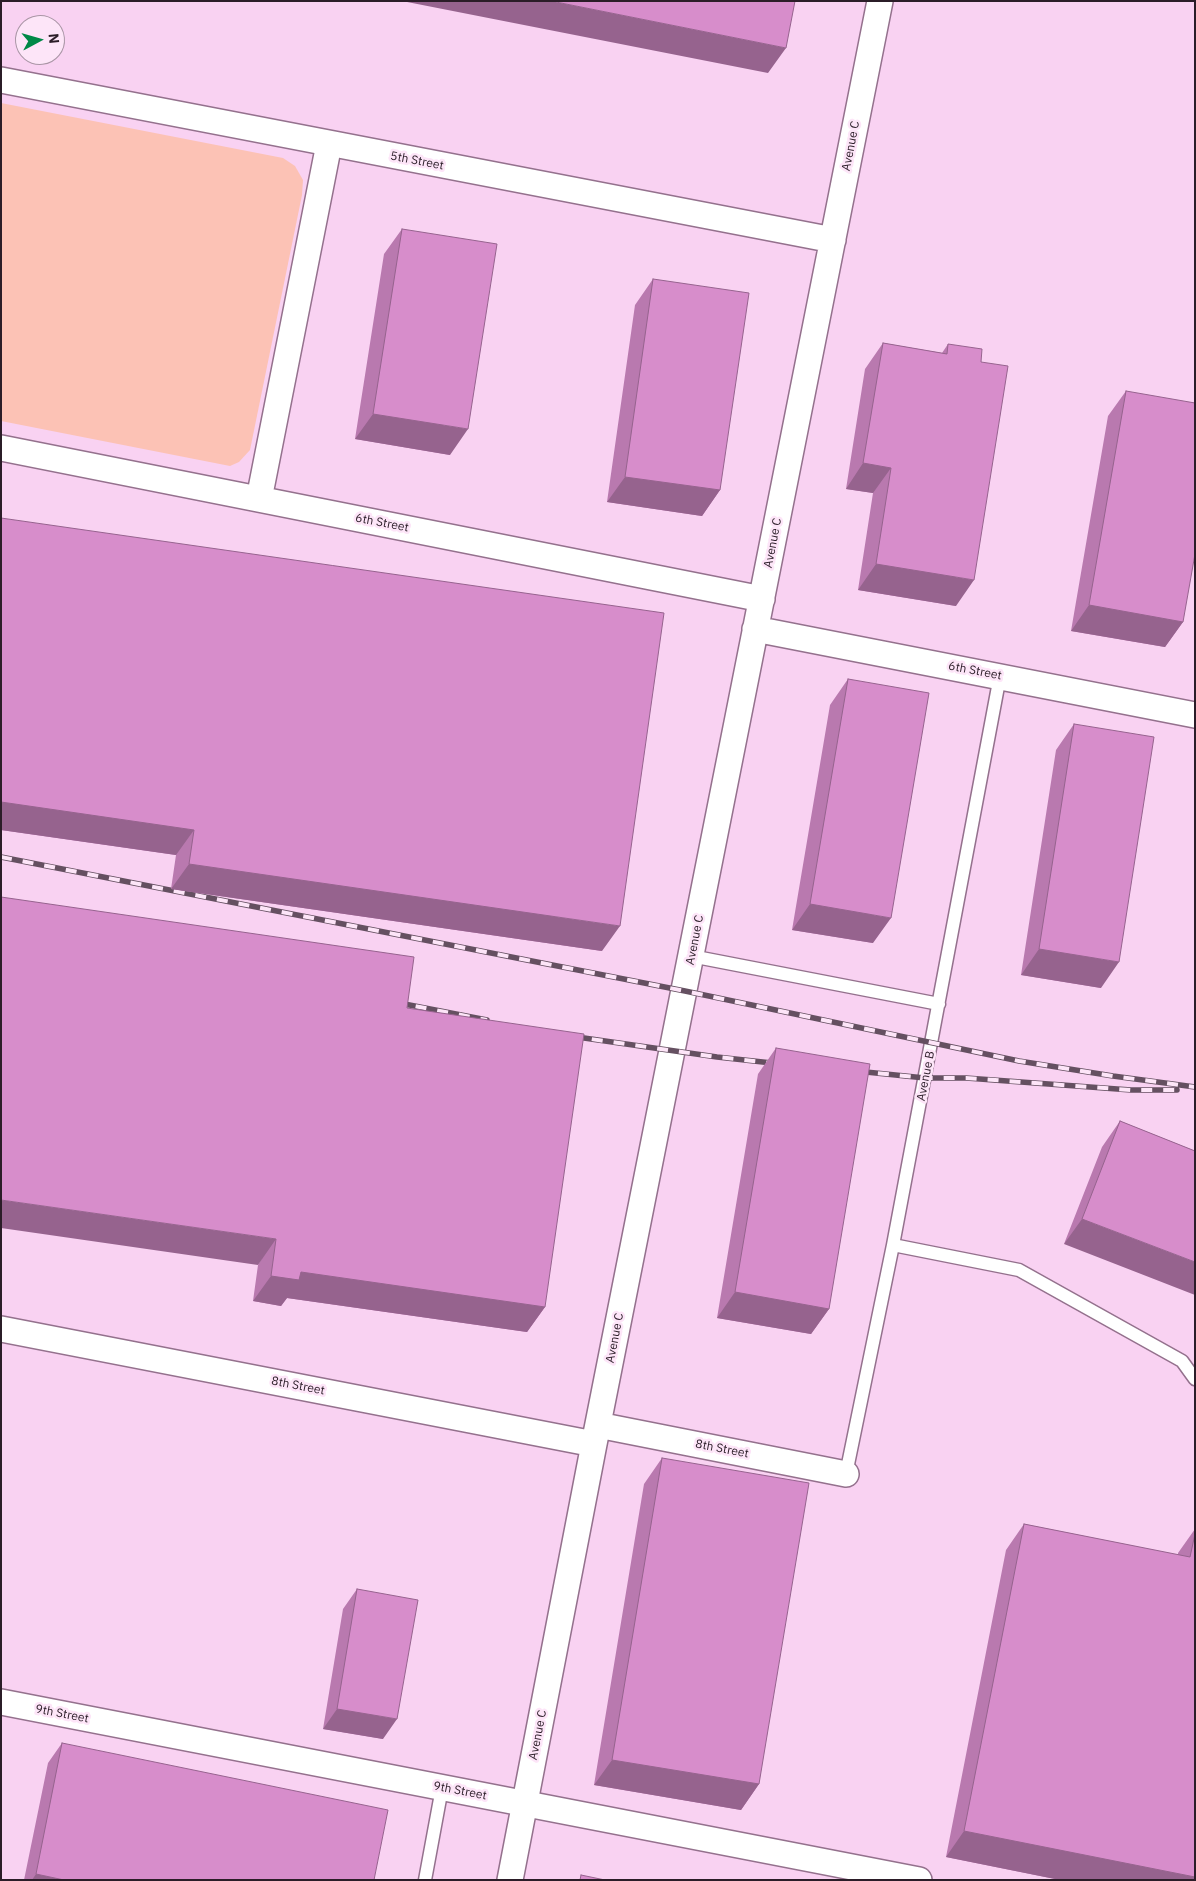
<!DOCTYPE html>
<html>
<head>
<meta charset="utf-8">
<style>
  body { margin:0 }
  #map { position:relative; width:1196px; height:1881px; overflow:hidden; background:#f9d2f2; font-family:"IBM Plex Sans",sans-serif }
  canvas { display:block }
  .frame { position:absolute; inset:0; border:2px solid #2b1d28; pointer-events:none }
  .north { position:absolute; left:15px; top:15px; width:50px; height:50px; box-sizing:border-box; background:#fde5f8; border:1px solid #a995a5; border-radius:50%; rotate:84deg; font-size:14px; font-weight:700; line-height:20px; text-align:center; color:#2b1d28 }
  .north::after { content:''; display:block; margin:auto; width:18px; height:22px; background:#008947; clip-path:polygon(50% 0,100% 100%,50% 72%,0 100%) }
</style>
</head>
<body>
<div id="map">
<canvas width="1196" height="1881"></canvas>
<div class="frame"></div>
<div class="north">N</div>
</div>
<script>
const ctx = document.querySelector('canvas').getContext('2d');
ctx.lineJoin = 'round';
function fill(path, color) { ctx.fillStyle = color; ctx.fill(path, 'evenodd'); }
const poly = rows => new Path2D(rows.map(r => 'M' + r).join(''));
function strokePath(path, color, width, dash) { ctx.strokeStyle = color; ctx.lineWidth = width; ctx.lineCap = dash ? 'butt' : 'round'; ctx.setLineDash(dash || []); ctx.stroke(path); }
function label(font, color, halo, rows, align = 'center') {
  ctx.font = font + ' "IBM Plex Sans",sans-serif'; ctx.lineWidth = 5; ctx.setLineDash([]); ctx.textBaseline = 'middle'; ctx.strokeStyle = halo; ctx.fillStyle = color; for (const [text, x, y, turn = 0] of rows) {
    ctx.save(); ctx.translate(x, y); ctx.rotate((+turn || 0) * Math.PI / 180); ctx.textAlign = isNaN(turn) ? turn : align; if (halo) ctx.strokeText(text, 0, 0); ctx.fillText(text, 0, 0); ctx.restore();
  }
}
const green = poly([
  [1,103,283,158,295,166,303,180,302,195,250,450,239,462,230,466,1,421]
]);
const service = poly([
  [691,956,939,1004],
  [893,1245,1019,1270,1182,1361,1195,1379],
  [846,1474,893,1245,1000,676],
  [425,1880,442,1788]
]);
const minor = poly([
  [1,80,833,240],
  [1,448,762,599],
  [259,499,329,144],
  [755,629,1195,715],
  [1,1329,594,1444],
  [598,1425,846,1474],
  [1,1702,919,1880],
  [510,1880,594,1444,880,1]
]);
const rail = poly([
  [1,857,685,991,1019,1061,1113,1076,1195,1087],
  [394,1002,487,1020],
  [570,1036,717,1057,781,1064],
  [856,1071,925,1078,966,1078,1131,1090,1177,1090]
]);
const wall = poly([
  [402,229,450,455,355,439,384,254],
  [653,279,720,490,702,516,607,502,635,305],
  [883,343,942,353,948,344,956,606,858,590,873,493,846,489,865,369],
  [1126,391,1183,622,1165,647,1071,631,1108,416],
  [1,518,602,951,171,889,176,855,1,830],
  [848,679,873,943,792,930,830,705],
  [1074,724,1101,988,1021,975,1056,750],
  [407,1008,545,1307,527,1332,287,1298,281,1306,253,1301,258,1265],
  [776,1048,829,1309,811,1334,717,1318,758,1074],
  [1120,1121,1195,1151,1064,1244,1102,1147],
  [662,1458,759,1784,741,1810,594,1785,644,1484],
  [1024,1524,1178,1555,1178,1553,1195,1529,1195,1880,1060,1880,946,1857,1006,1550],
  [357,1589,383,1739,323,1729,343,1609],
  [62,1743,374,1880,24,1880,48,1763]
]);
const shadedWall = poly([
  [402,1,551,1,786,48,768,73],
  [373,414,468,429,450,455,355,439],
  [863,463,891,468,873,493,846,489],
  [625,477,720,490,702,516,607,502],
  [876,564,974,580,956,606,858,590],
  [1089,605,1183,622,1165,647,1071,631],
  [1,802,194,830,176,855,1,830],
  [189,864,620,926,602,951,171,889],
  [810,904,891,918,873,943,792,930],
  [1039,949,1119,962,1101,988,1021,975],
  [1,1200,276,1239,258,1265,1,1228],
  [1082,1219,1195,1262,1195,1295,1064,1244],
  [301,1272,545,1307,527,1332,287,1298,281,1306,253,1301,271,1276],
  [735,1292,829,1309,811,1334,717,1318],
  [337,1709,397,1719,383,1739,323,1729],
  [612,1760,759,1784,741,1810,594,1785],
  [964,1831,1195,1877,1195,1880,1060,1880,946,1857],
  [36,1874,64,1880,32,1880]
]);
const building = poly([
  [551,1,795,1,786,48,551,1],
  [402,229,497,244,468,429,373,414,402,229],
  [653,279,749,293,720,490,625,477,653,279],
  [883,343,947,354,948,344,982,349,981,362,1008,366,974,580,876,564,891,468,863,463,883,343],
  [1126,391,1195,403,1195,554,1183,622,1089,605,1126,391],
  [1,518,664,613,620,926,189,864,194,830,1,802,1,518],
  [848,679,929,693,891,918,810,904,848,679],
  [1074,724,1154,737,1119,962,1039,949,1074,724],
  [1,897,414,957,407,1008,584,1034,545,1307,301,1272,299,1280,271,1276,276,1239,1,1200,1,897],
  [776,1048,870,1064,829,1309,735,1292,776,1048],
  [1120,1121,1195,1151,1195,1262,1082,1219,1120,1121],
  [662,1458,809,1483,759,1784,612,1760,662,1458],
  [1024,1524,1190,1557,1195,1534,1195,1877,964,1831,1024,1524],
  [357,1589,418,1600,397,1719,337,1709,357,1589],
  [62,1743,388,1810,374,1880,64,1880,36,1874,62,1743],
  [581,1875,605,1880,580,1880,581,1875]
]);
const streetNames = [
  ["Avenue C",851,146,-79],
  ["5th Street",417,161,11],
  ["6th Street",382,523,11],
  ["Avenue C",773,543,-79],
  ["6th Street",975,671,11],
  ["Avenue C",695,940,-79],
  ["Avenue B",926,1076,-79],
  ["Avenue C",615,1338,-79],
  ["8th Street",298,1386,11],
  ["8th Street",722,1449,11],
  ["9th Street",62,1714,11],
  ["Avenue C",538,1735,-79],
  ["9th Street",460,1791,11]
];
fill(green, '#fcc2b5');
strokePath(service, '#94718d', 15);
strokePath(minor, '#94718d', 28);
strokePath(service, '#fff', 12);
strokePath(minor, '#fff', 25);
strokePath(rail, '#655061', 5.5);
strokePath(rail, '#fde5f8', 4, [11]);
fill(wall, '#b979af');
fill(shadedWall, '#96638e');
fill(building, '#d78dcb');
strokePath(building, '#96638e', 1);
label('12px', '#2b1d28', '#fde5f8', streetNames);
</script>
</body>
</html>
